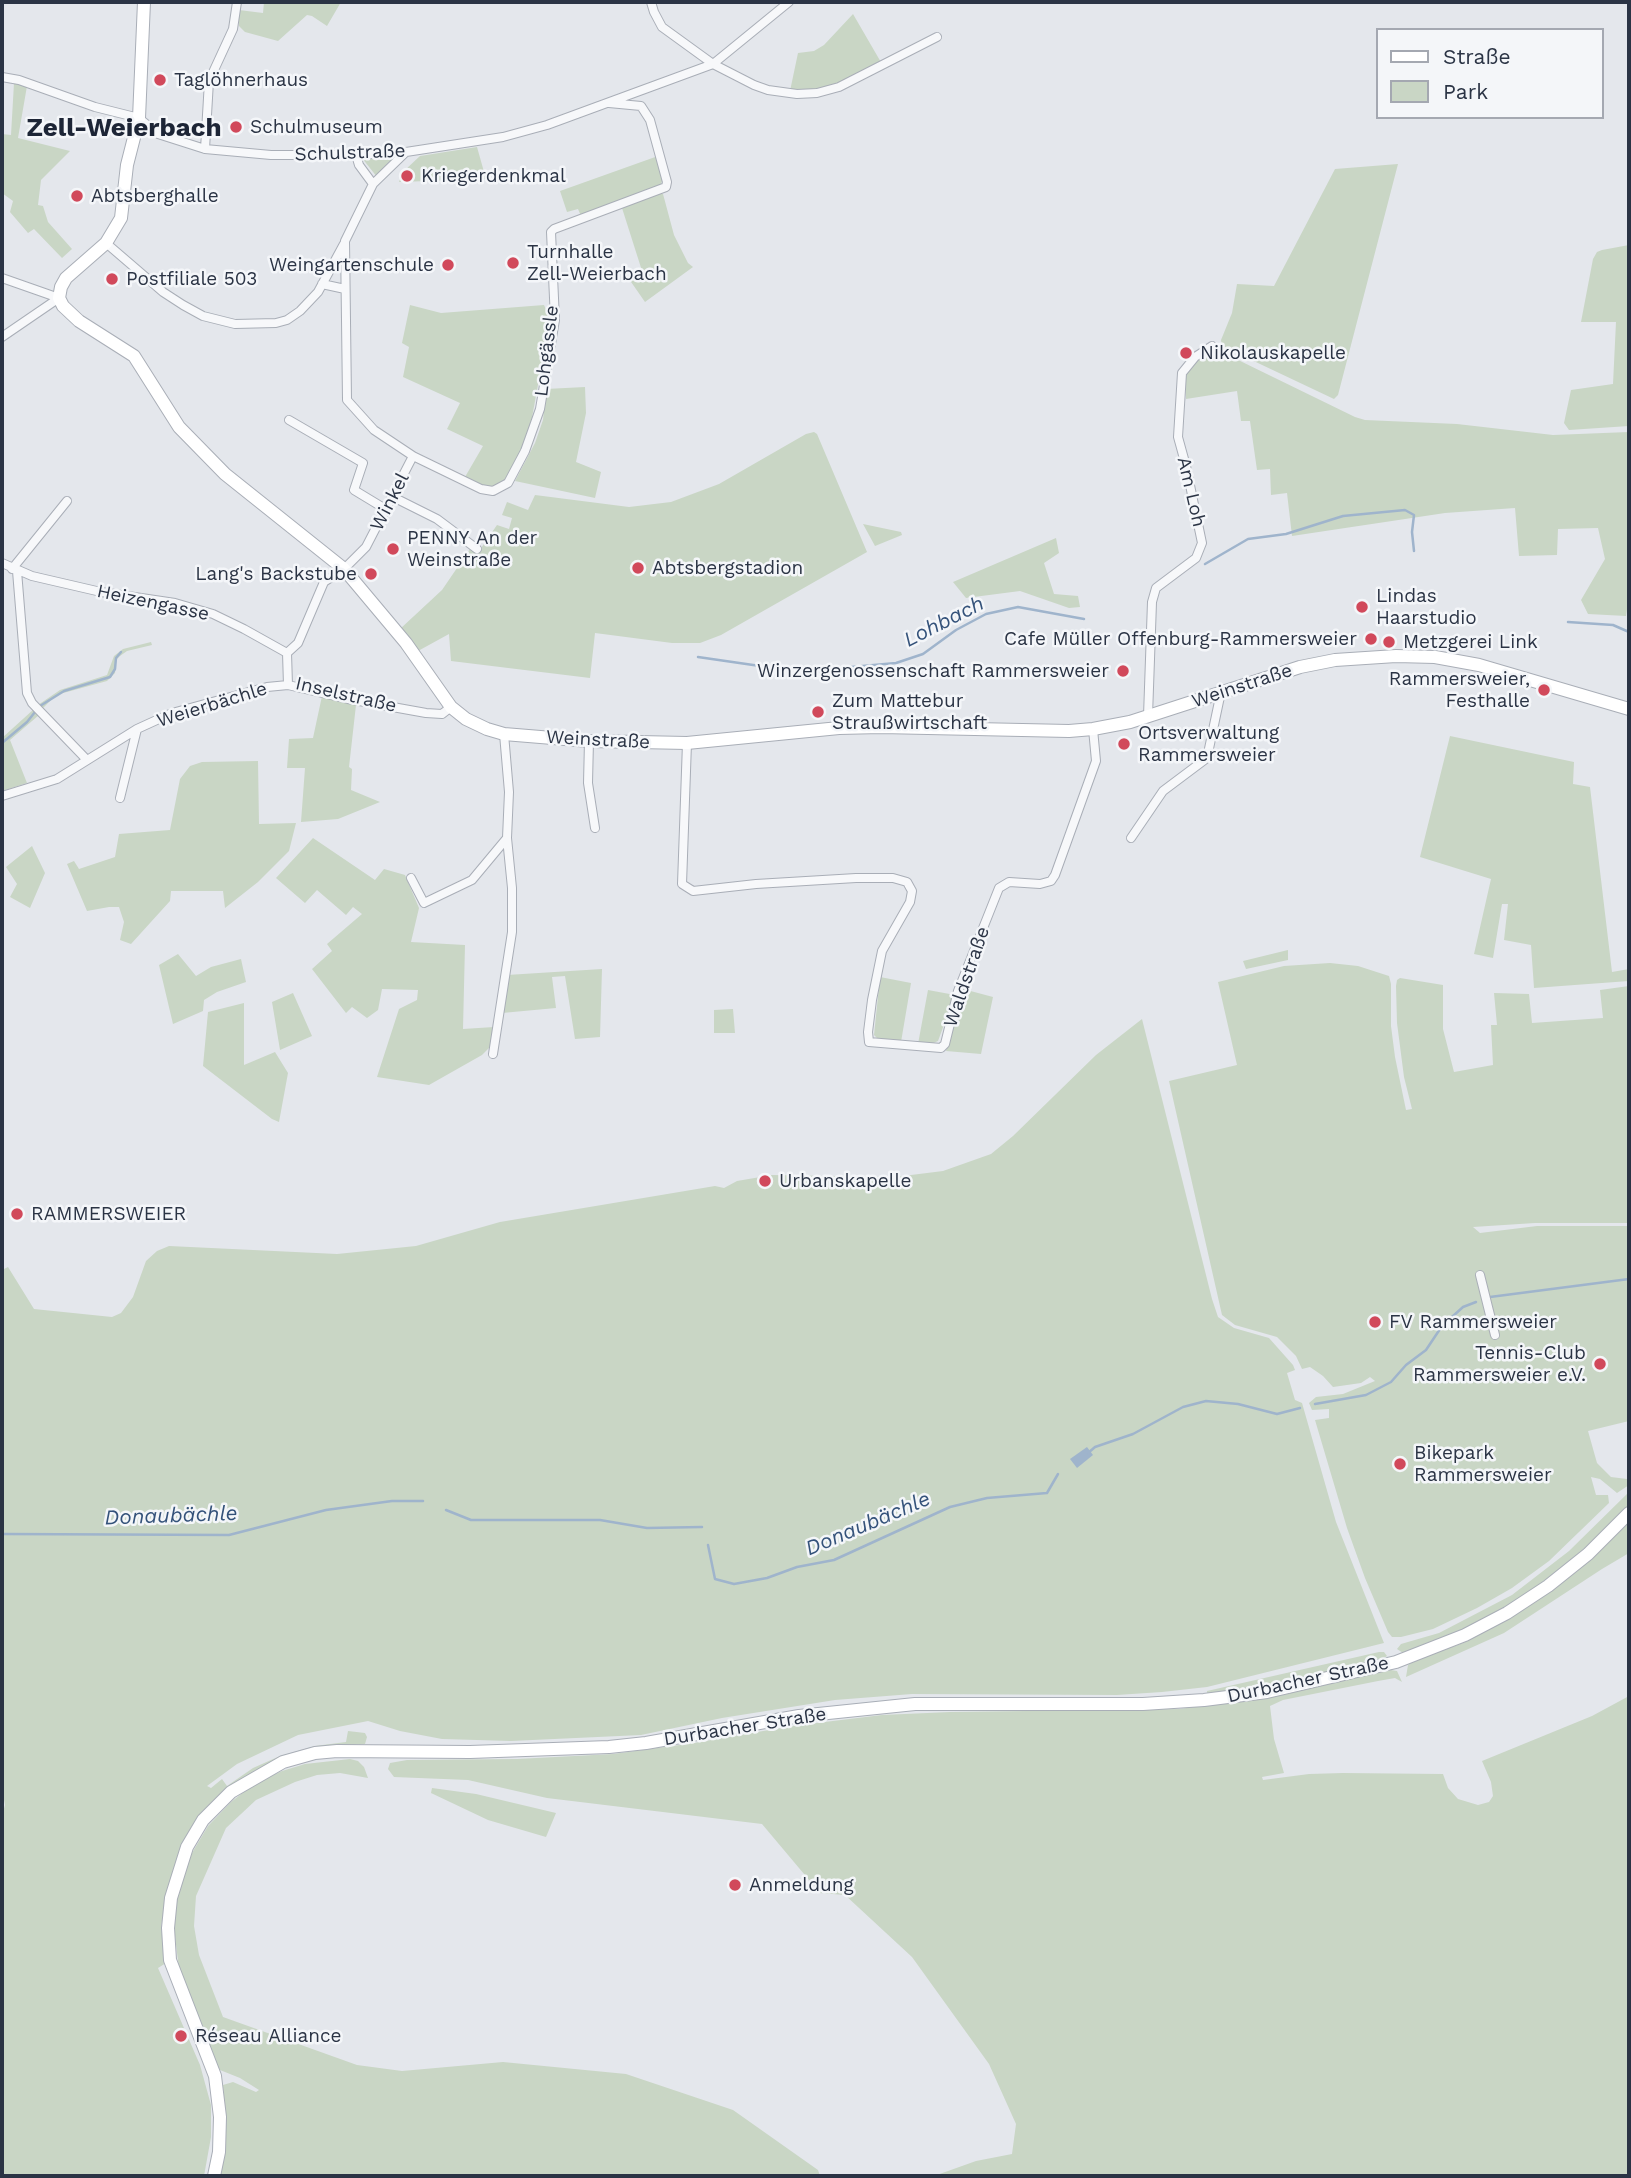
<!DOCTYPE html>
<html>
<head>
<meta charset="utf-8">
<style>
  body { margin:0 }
  #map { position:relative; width:1631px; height:2178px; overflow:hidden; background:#e4e7ec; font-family:"Work Sans",sans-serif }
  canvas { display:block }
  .frame { position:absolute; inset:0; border:4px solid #2b3445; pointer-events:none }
  .legend { position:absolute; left:1376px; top:28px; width:228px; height:91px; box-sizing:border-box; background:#f4f6f9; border:2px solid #a4a8b1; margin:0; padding:9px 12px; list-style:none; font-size:21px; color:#2b3445 }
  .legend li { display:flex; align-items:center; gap:14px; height:35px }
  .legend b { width:35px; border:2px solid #a4a8b1 }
</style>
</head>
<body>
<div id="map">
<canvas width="1631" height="2178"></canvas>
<div class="frame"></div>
<ul class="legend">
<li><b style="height:9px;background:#fff"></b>Straße</li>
<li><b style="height:19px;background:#c9d6c5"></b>Park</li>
</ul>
</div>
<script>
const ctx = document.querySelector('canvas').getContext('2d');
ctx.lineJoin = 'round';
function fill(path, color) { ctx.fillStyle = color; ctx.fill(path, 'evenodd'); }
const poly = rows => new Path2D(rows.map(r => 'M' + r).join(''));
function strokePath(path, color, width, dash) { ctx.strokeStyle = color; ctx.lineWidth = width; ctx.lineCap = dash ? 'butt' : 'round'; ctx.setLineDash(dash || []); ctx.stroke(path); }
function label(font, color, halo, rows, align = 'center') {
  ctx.font = font + ' "Work Sans",sans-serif'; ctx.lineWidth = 5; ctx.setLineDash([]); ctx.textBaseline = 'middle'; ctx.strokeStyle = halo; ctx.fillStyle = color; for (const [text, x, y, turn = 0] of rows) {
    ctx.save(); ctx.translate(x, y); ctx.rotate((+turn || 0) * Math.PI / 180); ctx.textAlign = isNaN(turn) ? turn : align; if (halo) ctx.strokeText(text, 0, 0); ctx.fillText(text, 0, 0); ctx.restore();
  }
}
const green = poly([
  [264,2,341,2,327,26,312,16,307,15,278,41,245,32,239,26,239,10,263,13],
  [853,14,882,64,845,82,816,90,790,91,798,53,814,51,824,45],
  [14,83,27,86,18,138,70,151,41,180,38,205,43,206,48,222,72,249,62,258,34,229,28,233,10,212,13,201,2,193,2,134,11,135],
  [477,147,486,179,399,182,401,177,409,180,411,174,405,170,420,156],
  [390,156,393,158,391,161,377,177,362,158],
  [658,156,664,177,659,188,581,216,578,209,567,212,560,191],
  [1398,164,1338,395,1334,399,1222,346,1221,340,1232,313,1237,284,1274,286,1335,169],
  [658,194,663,194,674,235,688,263,693,267,645,302,629,279,643,274,622,208],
  [1629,245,1629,426,1569,430,1564,423,1571,390,1613,384,1616,322,1581,322,1593,259,1597,252,1602,250],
  [410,305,441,313,544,305,550,319,531,423,523,446,503,484,495,487,484,486,465,477,483,446,447,429,460,403,403,377,409,347,402,343],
  [1207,350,1232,357,1355,417,1365,420,1457,424,1553,435,1629,432,1629,596,1626,616,1588,614,1581,600,1605,559,1598,528,1558,529,1557,555,1519,556,1515,508,1445,513,1292,536,1287,493,1271,495,1270,469,1257,470,1250,421,1241,421,1237,391,1186,399,1185,377,1188,368],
  [585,387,586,413,576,462,601,472,595,498,515,481,535,443,543,420,546,389],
  [814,432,817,434,867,552,721,635,700,643,672,643,595,633,590,678,451,661,449,634,418,651,400,629,442,590,470,549,477,554,497,525,509,529,512,518,502,515,507,502,528,510,535,495,629,507,671,502,719,484,806,434],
  [863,524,901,532,902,535,875,546],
  [1056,538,1059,553,1044,563,1054,594,1078,596,1080,607,1069,608,1020,591,966,598,953,582],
  [151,642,152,645,127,651,120,656,116,660,115,673,107,681,56,695,42,709,38,705,60,690,107,675,114,656,123,649],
  [322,696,356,705,349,767,352,769,351,790,380,802,338,819,301,822,305,768,287,768,289,739,313,738],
  [34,709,39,715,10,740,27,783,2,791,2,738],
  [1450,736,1574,762,1573,784,1590,787,1612,972,1629,969,1629,981,1534,988,1531,945,1504,940,1508,904,1502,904,1493,958,1474,954,1491,879,1420,857],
  [258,761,259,824,296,823,289,851,258,882,225,908,223,891,171,891,170,901,131,944,120,940,124,922,119,907,109,907,87,911,67,864,74,861,79,869,115,857,119,834,170,830,180,779,190,766,202,762],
  [313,838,375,880,384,869,405,875,419,908,411,942,465,945,463,1029,494,1027,490,1047,482,1055,429,1085,377,1077,399,1009,417,1000,418,990,382,989,378,1010,367,1018,352,1007,346,1013,312,969,332,951,327,944,362,914,353,907,346,915,317,890,305,903,276,878],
  [32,846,45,873,30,908,10,897,17,884,6,867],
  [1288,950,1288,960,1246,969,1243,961],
  [178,954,196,976,211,967,241,959,246,982,217,992,204,1000,203,1011,173,1024,159,965],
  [1330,963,1358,966,1389,976,1391,984,1391,1026,1395,1057,1406,1110,1412,1109,1404,1077,1397,1023,1396,986,1397,980,1400,978,1443,985,1443,1029,1454,1072,1493,1065,1491,1025,1497,1025,1494,993,1529,994,1532,1023,1603,1018,1600,990,1629,986,1629,1223,1535,1223,1473,1227,1480,1233,1537,1226,1629,1226,1629,1421,1588,1431,1597,1463,1611,1477,1627,1479,1629,1477,1629,1485,1617,1493,1600,1479,1591,1477,1596,1495,1608,1495,1609,1503,1549,1561,1512,1588,1477,1608,1433,1629,1401,1637,1392,1637,1388,1632,1365,1578,1347,1528,1315,1420,1329,1418,1329,1409,1312,1410,1309,1403,1316,1397,1343,1394,1375,1381,1370,1377,1361,1383,1333,1387,1323,1376,1310,1367,1302,1369,1296,1356,1277,1337,1235,1325,1222,1315,1169,1081,1237,1065,1218,982,1284,966],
  [602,969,600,1037,575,1039,565,976,552,977,556,1008,502,1013,507,975],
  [880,977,911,983,901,1042,878,1039,874,1035],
  [963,989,993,997,981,1054,946,1051],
  [928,990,955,995,938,1041,931,1044,918,1044],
  [293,993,312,1036,280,1050,272,1002],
  [244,1003,244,1065,275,1052,288,1073,279,1122,272,1119,203,1066,208,1012],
  [733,1009,735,1033,714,1033,714,1010],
  [1142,1019,1212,1299,1218,1317,1234,1328,1269,1338,1293,1365,1295,1370,1287,1373,1295,1400,1302,1403,1336,1522,1384,1643,1207,1687,1162,1692,1117,1695,912,1694,835,1700,722,1718,641,1735,511,1741,442,1739,400,1731,368,1721,298,1735,237,1764,207,1786,211,1788,222,1779,227,1786,253,1768,280,1756,315,1746,346,1742,348,1731,365,1733,367,1737,365,1744,330,1747,256,1771,182,1847,166,1895,161,1927,166,1963,158,1968,200,2065,211,2105,211,2137,204,2176,2,2176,2,1816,5,1805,2,1789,2,1270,8,1267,34,1309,112,1317,121,1313,133,1297,146,1261,157,1251,169,1246,337,1254,416,1246,500,1222,715,1186,724,1188,737,1181,772,1175,895,1177,943,1171,991,1154,1013,1136,1096,1055],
  [1629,1492,1629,1506,1620,1516,1558,1572,1522,1598,1481,1622,1441,1640,1403,1653,1397,1649,1401,1644,1439,1633,1512,1595,1569,1551],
  [1629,1521,1629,1553,1602,1569,1504,1633,1406,1677,1408,1665,1414,1661,1463,1643,1527,1607,1567,1579],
  [1379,1652,1384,1652,1387,1656,1381,1660,1303,1679,1207,1694,1207,1691],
  [1391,1670,1397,1671,1402,1682,1395,1678,1378,1681,1283,1700,1270,1706,1274,1739,1284,1773,1262,1777,1263,1780,1309,1774,1343,1773,1443,1774,1448,1788,1458,1799,1478,1805,1489,1802,1493,1796,1491,1782,1482,1761,1592,1716,1629,1696,1629,2176,934,2176,976,2161,1012,2154,1016,2124,989,2064,912,1957,845,1895,820,1893,762,1824,547,1798,468,1780,394,1777,388,1769,390,1763,407,1760,517,1759,613,1754,694,1743,792,1726,882,1715,950,1712,1179,1709,1273,1696],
  [350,1759,358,1761,364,1767,368,1778,340,1773,317,1775,295,1782,256,1800,226,1828,196,1896,194,1926,199,1955,223,2017,357,2065,402,2071,503,2062,626,2074,733,2110,818,2170,820,2176,218,2176,224,2103,223,2085,233,2082,256,2092,259,2090,240,2078,220,2070,217,2066,179,1969,174,1928,176,1904,183,1877,192,1853,208,1826,231,1802,254,1784,282,1771,305,1764],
  [432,1788,476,1794,556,1813,546,1837,488,1820,431,1793]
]);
const water = poly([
  [1087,1447,1093,1455,1077,1468,1070,1459]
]);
const stream = poly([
  [1205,564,1248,539,1286,534,1343,516,1405,510,1414,515,1412,532,1414,551],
  [1568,622,1613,625,1629,632],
  [698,657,760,666],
  [818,670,896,663,923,654,956,630,986,614,1018,607,1084,619],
  [40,706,64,691,110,677,115,669,116,658,121,652],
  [2,743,27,722,35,712],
  [1490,1297,1629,1279],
  [1315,1404,1366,1395,1391,1382,1406,1365,1426,1350,1442,1326,1463,1307,1476,1302],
  [1088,1453,1095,1447,1133,1434,1183,1407,1206,1401,1238,1404,1277,1414,1300,1408],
  [446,1510,471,1520,600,1520,647,1528,702,1527],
  [2,1534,229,1535,326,1510,392,1501,423,1501],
  [708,1545,715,1579,734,1584,767,1578,797,1567,834,1560,950,1507,987,1498,1047,1493,1058,1474]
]);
const street = poly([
  [651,2,654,12,662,27,713,64,754,85,768,90,797,94,817,93,839,87,937,37],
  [2,77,19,80,95,107,139,118,158,134,205,149,271,155,356,155,406,152,503,137,547,125,713,64,789,2],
  [205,149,209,81,233,29,237,2],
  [356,155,359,165,373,184],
  [106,243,163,292,183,305,203,316,235,324,276,323,287,320,300,311,318,292,344,244],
  [2,278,59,298],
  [322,284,345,289],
  [2,337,59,298],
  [289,420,363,463,354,490,387,510],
  [413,456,481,489,493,491,508,483,525,451,540,409,555,320,551,232,554,229,666,187,667,182,650,120,641,106,609,103],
  [393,497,437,519,477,549],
  [2,563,32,576,101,592,175,603,213,614,244,629,287,653],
  [12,569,67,501],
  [17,571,27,693,32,703,87,760],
  [288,685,287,653,298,643,324,582,344,569,366,547,413,456,374,430,347,400,345,241,373,184,406,152],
  [1148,716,1152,602,1156,588,1196,558,1202,543,1186,466,1178,437,1182,373,1195,357,1212,346],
  [589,741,588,783,595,828],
  [687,743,682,884,693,891,756,884,856,878,893,878,907,882,912,891,910,902,882,951,872,1000,868,1032,869,1042,941,1048,945,1044,958,991,999,888,1009,882,1040,884,1051,881,1055,875,1096,761,1093,729],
  [2,796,57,779,137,729,172,713,267,687,288,685,348,699,426,713,442,714,451,707],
  [120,798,137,729],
  [1131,838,1163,791,1207,758,1221,692],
  [411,878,424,903,472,880,507,838,509,792,504,734],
  [493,1054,512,932,512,888,507,838],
  [1480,1275,1495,1335]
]);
const secondary = poly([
  [144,2,139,118,127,165,121,218,106,243,66,278,61,287,59,298,63,306,79,321,134,356,179,427,225,474,344,569,406,643,451,707,466,719,487,729,504,734,589,741,687,743,839,728,881,727,1069,731,1093,729,1130,722,1300,667,1335,660,1396,656,1435,657,1479,665,1629,709],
  [214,2176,219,2152,220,2117,215,2076,170,1960,168,1928,171,1898,187,1847,203,1820,231,1792,283,1762,315,1753,337,1751,470,1752,609,1747,646,1743,799,1716,915,1704,1143,1704,1204,1700,1267,1692,1396,1662,1465,1635,1507,1613,1548,1586,1588,1554,1629,1513]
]);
const markers = [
  [160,80,7,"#d1495b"],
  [236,127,7,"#d1495b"],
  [407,176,7,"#d1495b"],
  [77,196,7,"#d1495b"],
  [513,263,7,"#d1495b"],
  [448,265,7,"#d1495b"],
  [112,279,7,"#d1495b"],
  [1186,353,7,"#d1495b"],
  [393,549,7,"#d1495b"],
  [638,568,7,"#d1495b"],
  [371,574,7,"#d1495b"],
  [1362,607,7,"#d1495b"],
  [1371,639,7,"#d1495b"],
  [1389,642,7,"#d1495b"],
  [1123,671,7,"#d1495b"],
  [1544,690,7,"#d1495b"],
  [818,712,7,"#d1495b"],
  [1124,744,7,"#d1495b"],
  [765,1181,7,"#d1495b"],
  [17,1214,7,"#d1495b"],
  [1375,1322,7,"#d1495b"],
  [1600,1364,7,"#d1495b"],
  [1400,1464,7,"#d1495b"],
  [735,1885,7,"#d1495b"],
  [181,2036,7,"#d1495b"]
];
const poiNames = [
  ["Taglöhnerhaus",174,80],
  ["Schulmuseum",250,127],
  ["Kriegerdenkmal",421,176],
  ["Abtsberghalle",91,196],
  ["Turnhalle",527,252],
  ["Zell-Weierbach",527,274],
  ["Weingartenschule",434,265,"right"],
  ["Postfiliale 503",126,279],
  ["Nikolauskapelle",1200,353],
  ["PENNY An der",407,538],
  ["Weinstraße",407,560],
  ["Abtsbergstadion",652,568],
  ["Lang's Backstube",357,574,"right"],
  ["Lindas",1376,596],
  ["Haarstudio",1376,618],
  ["Cafe Müller Offenburg-Rammersweier",1357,639,"right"],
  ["Metzgerei Link",1403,642],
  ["Winzergenossenschaft Rammersweier",1109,671,"right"],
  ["Rammersweier,",1530,679,"right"],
  ["Festhalle",1530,701,"right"],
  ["Zum Mattebur",832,701],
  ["Straußwirtschaft",832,723],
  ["Ortsverwaltung",1138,733],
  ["Rammersweier",1138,755],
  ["Urbanskapelle",779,1181],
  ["RAMMERSWEIER",31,1214],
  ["FV Rammersweier",1389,1322],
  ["Tennis-Club",1586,1353,"right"],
  ["Rammersweier e.V.",1586,1375,"right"],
  ["Bikepark",1414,1453],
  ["Rammersweier",1414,1475],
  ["Anmeldung",749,1885],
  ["Réseau Alliance",195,2036]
];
const streetNames = [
  ["Schulstraße",350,153,-2],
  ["Lohgässle",547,351,-83],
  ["Am Loh",1191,492,77],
  ["Winkel",390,502,-63],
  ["Heizengasse",153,603,12],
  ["Weinstraße",1242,686,-18],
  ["Inselstraße",346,695,13],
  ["Weierbächle",212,705,-17],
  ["Weinstraße",598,740,3],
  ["Waldstraße",967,977,-71],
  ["Durbacher Straße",1308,1680,-12],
  ["Durbacher Straße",745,1727,-9]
];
const waterNames = [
  ["Lohbach",944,622,-27],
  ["Donaubächle",171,1516,-2],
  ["Donaubächle",868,1524,-23]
];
const districtNames = [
  ["Zell-Weierbach",124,128]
];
fill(green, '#c9d6c5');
fill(water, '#9fb4cc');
strokePath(stream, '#9fb4cc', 2.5);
strokePath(street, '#a9aeb7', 10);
strokePath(secondary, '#a9aeb7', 14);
strokePath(street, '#f7f8fa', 8);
strokePath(secondary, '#fff', 12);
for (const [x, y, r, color] of markers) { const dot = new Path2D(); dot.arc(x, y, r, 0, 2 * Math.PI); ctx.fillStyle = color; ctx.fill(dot); strokePath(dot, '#f4f6f9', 2.5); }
label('19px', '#2b3445', '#f4f6f9', poiNames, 'left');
label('19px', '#2b3445', '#f4f6f9', streetNames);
label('italic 21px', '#34527a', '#f4f6f9', waterNames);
label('bold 26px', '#1d2536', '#f4f6f9', districtNames);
</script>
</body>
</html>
